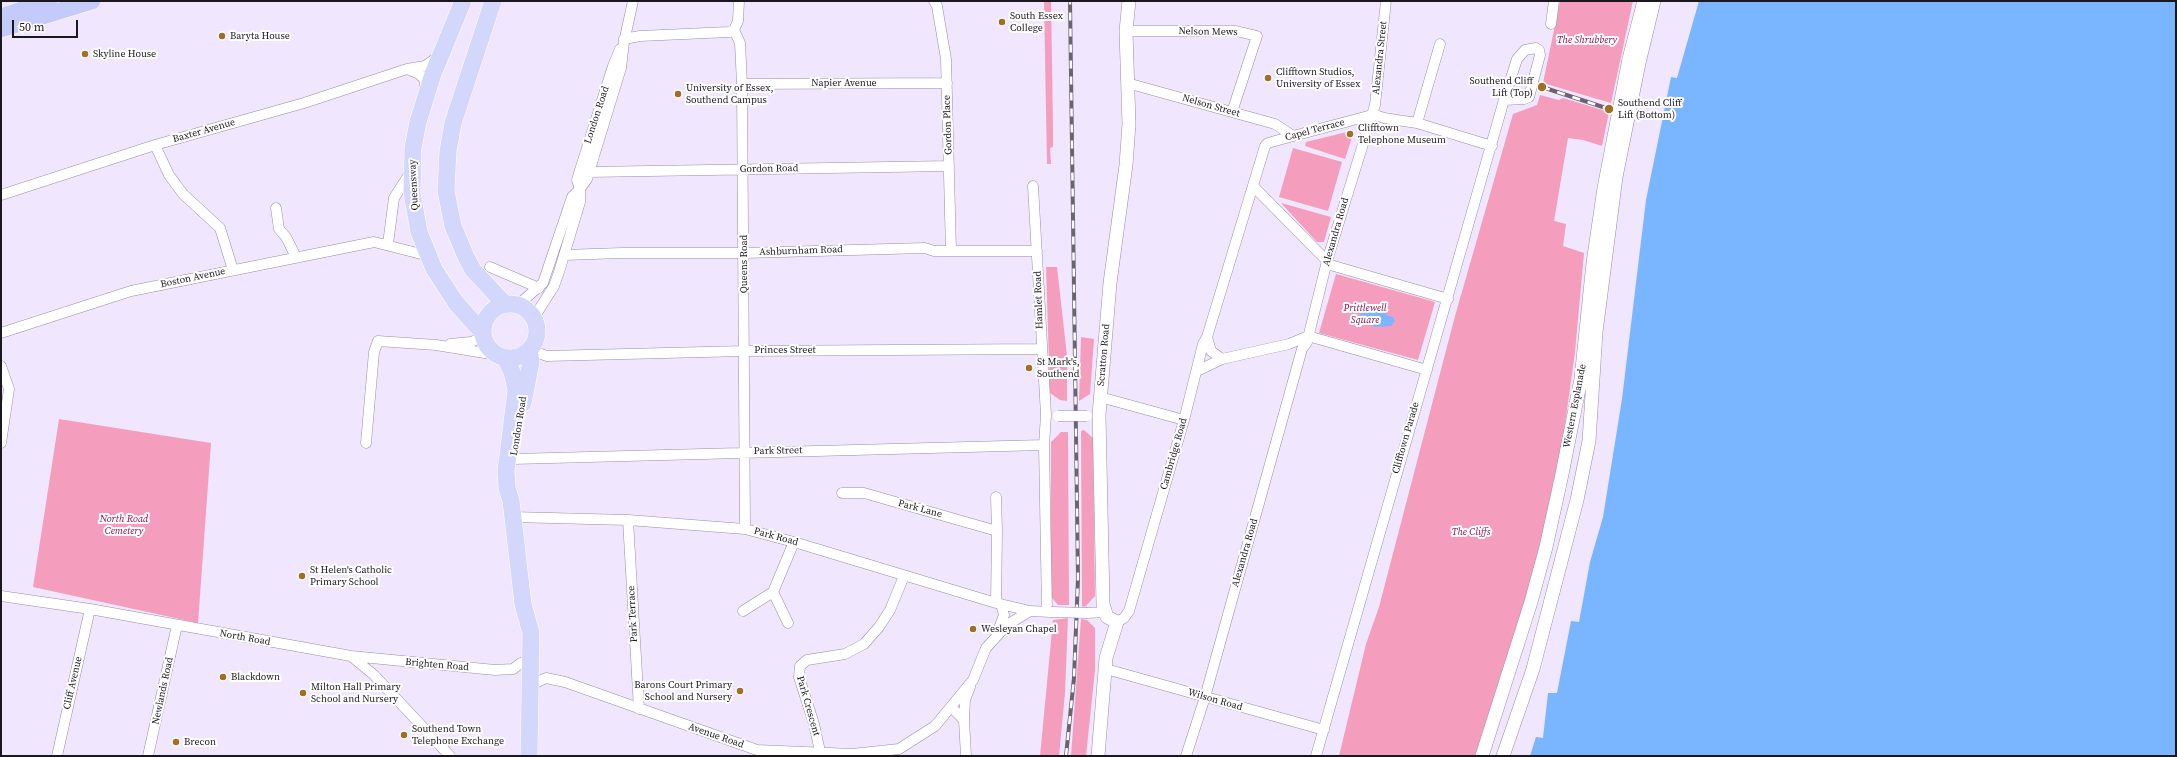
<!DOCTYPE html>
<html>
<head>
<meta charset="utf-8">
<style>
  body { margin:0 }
  #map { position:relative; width:2177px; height:757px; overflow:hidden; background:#f0e6fe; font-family:"Source Serif 4",serif }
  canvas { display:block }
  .frame { position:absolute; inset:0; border:2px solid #1b171f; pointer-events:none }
  .scale { position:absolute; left:12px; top:20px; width:66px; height:18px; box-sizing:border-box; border:2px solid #1b171f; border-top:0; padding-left:5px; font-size:12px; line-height:14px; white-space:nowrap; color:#1b171f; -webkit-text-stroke:3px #fff; paint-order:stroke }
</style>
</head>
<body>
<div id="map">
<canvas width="2177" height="757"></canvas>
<div class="frame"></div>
<div class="scale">50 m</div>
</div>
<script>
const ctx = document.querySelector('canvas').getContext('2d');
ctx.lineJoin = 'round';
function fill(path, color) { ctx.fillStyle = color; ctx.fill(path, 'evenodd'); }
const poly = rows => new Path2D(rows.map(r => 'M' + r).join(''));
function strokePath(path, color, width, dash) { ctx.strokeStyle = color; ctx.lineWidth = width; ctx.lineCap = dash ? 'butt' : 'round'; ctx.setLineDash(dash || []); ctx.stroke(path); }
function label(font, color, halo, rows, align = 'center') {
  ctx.font = font + ' "Source Serif 4",serif'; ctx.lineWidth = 4; ctx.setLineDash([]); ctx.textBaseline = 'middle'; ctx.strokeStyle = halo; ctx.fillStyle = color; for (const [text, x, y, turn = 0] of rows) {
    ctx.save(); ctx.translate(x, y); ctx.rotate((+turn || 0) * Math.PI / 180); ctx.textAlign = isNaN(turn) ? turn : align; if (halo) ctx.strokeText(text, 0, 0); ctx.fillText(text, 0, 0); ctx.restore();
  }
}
const green = poly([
  [1044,1,1051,1,1053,128,1053,147,1050,148,1051,164,1047,164],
  [1560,1,1633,1,1611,103,1543,83],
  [1540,95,1559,100,1563,98,1609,112,1602,146,1583,140,1568,138,1554,221,1566,224,1563,246,1584,253,1575,352,1563,439,1539,549,1521,616,1475,756,1339,756,1366,644,1379,607,1455,316,1513,114,1537,105],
  [1351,131,1353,134,1345,159,1305,146,1306,142],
  [1293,148,1342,162,1328,211,1279,197],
  [1281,203,1331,217,1324,242,1317,242],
  [1046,267,1057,267,1067,356,1067,401,1060,400,1050,393],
  [1336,274,1435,302,1418,360,1319,333],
  [1081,337,1094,339,1090,394,1079,401],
  [59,419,211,443,198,623,33,587],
  [1084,430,1093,438,1095,596,1085,607,1082,606,1081,431],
  [1061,432,1068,432,1069,605,1058,605,1051,597,1051,442],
  [1068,618,1065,693,1059,756,1040,756,1053,620],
  [1081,619,1087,620,1095,628,1095,670,1086,756,1071,756]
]);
const water = poly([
  [1699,1,2176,1,2176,756,1530,756,1536,737,1543,738,1548,693,1557,693,1571,621,1579,622,1590,562,1603,517,1622,399,1646,200,1671,77,1677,78],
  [1379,307,1387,312,1386,315,1393,317,1395,321,1391,326,1374,327,1360,316,1362,309]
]);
const minor = poly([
  [934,1,937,6,946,59,951,251],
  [1551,24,1554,1],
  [734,30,740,43,742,84,745,529],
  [734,30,738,21,739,1],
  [1126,31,1236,31,1257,36,1232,112],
  [624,39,640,36,729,32,734,30],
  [1127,83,1275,124,1293,136],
  [742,84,947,83],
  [426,90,424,79,419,74,407,69,425,66,439,56],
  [1372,114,1384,118,1417,123,1492,146],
  [1417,123,1440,44],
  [155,145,169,175,183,194,220,228,233,270],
  [589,172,949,166],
  [1033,186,1046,415,1044,445,1047,610],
  [1253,186,1327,261],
  [1,195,155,145,304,103,407,69],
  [276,208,279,229,286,237,296,257],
  [388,244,394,198,410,173],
  [564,255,622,253,744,253,925,248,934,251,1037,251],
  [1327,264,1448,299],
  [490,267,539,288],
  [518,305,543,283,572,197,580,189,577,180,580,170,613,66,620,49],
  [533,319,554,286,559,272,580,202,580,189,587,179,621,68,624,42,633,1],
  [1,333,131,291,374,242,429,256],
  [1207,337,1211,351,1222,359],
  [450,344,471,342,483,337],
  [532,347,538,353,547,356,744,351,1041,349],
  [1,366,9,389,1,443],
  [1197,371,1222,359,1289,344,1308,336,1427,370],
  [1100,397,1184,420],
  [366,443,374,352,378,341,436,345,497,355],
  [513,459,1044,445],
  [842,493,864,493,997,531,996,603],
  [996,497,997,531],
  [512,517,628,520,745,529,794,542,996,603,1030,611],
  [628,520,639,709],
  [773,592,788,623],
  [1,596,90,609,351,656,374,675,450,756],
  [743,611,773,592,794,542],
  [1087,613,1105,612],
  [1117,622,1124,618,1129,611,1184,420,1203,344,1207,337,1265,146,1268,143,1293,136,1372,115],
  [998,631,1004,615,1001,604],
  [351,656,495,670,513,669,521,663],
  [1106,669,1324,730],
  [531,685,546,678,565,682,757,750,852,754,899,749,935,726,973,680,986,648,1007,625,1030,611,1051,612],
  [951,707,964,720,966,756],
  [964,720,965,700,970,687],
  [57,756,90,609],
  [148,756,177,625],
  [821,756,814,724,799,677,800,666,807,660,845,654,864,644,879,627,890,610,904,576],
  [1186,756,1205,697,1302,349,1307,342,1327,261,1375,105,1386,1],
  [1316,756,1504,100,1517,59,1525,50,1536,48,1539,50,1540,55,1529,97,1524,99,1504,100]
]);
const tertiary = poly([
  [1098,756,1106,658,1117,622,1107,617,1103,604,1099,415,1110,283,1126,165,1129,124,1126,31,1129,1],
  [1482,756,1531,602,1546,547,1561,479,1581,379,1593,263,1604,188,1629,59,1644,1],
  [1503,756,1533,669,1577,500,1589,441,1596,332,1616,177,1639,63,1654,1]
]);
const primary = poly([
  [463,1,433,74,418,122,413,148,412,193,419,232,434,269,456,303,483,333],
  [493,1,453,123,448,151,446,191,453,226,466,257,473,270,505,304],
  '483 331a27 27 0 1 1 54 0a27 27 0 1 1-54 0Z',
  [505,358,512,372,516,390,506,471,507,488,511,501,523,604,531,633,529,756],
  [523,403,531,362,529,350]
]);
const trunk = poly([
  [1,17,49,1],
  [1,29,92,1]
]);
const rail = poly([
  [1542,87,1609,109],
  [1066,756,1074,678,1078,578,1070,1]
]);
const minorBridge = poly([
  [1058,416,1087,416],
  [1051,612,1087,613]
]);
const markers = [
  [1002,22,4,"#a06f24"],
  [222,36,4,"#a06f24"],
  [85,54,4,"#a06f24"],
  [1268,78,4,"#a06f24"],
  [1542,87,5,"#a06f24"],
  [678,94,4,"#a06f24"],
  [1609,109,5,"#a06f24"],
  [1350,134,4,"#a06f24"],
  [1029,368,4,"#a06f24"],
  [302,576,4,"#a06f24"],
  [973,629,4,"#a06f24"],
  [223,677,4,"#a06f24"],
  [740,691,4,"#a06f24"],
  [303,693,4,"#a06f24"],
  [404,735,4,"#a06f24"],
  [176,742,4,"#a06f24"]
];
const poiNames = [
  ["South Essex",1010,16],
  ["College",1010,28],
  ["Baryta House",230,36],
  ["Skyline House",93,54],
  ["Clifftown Studios,",1276,72],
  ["University of Essex",1276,84],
  ["Southend Cliff",1533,81,"right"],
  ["Lift (Top)",1533,93,"right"],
  ["University of Essex,",686,88],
  ["Southend Campus",686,100],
  ["Southend Cliff",1618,103],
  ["Lift (Bottom)",1618,115],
  ["Clifftown",1358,128],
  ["Telephone Museum",1358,140],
  ["St Mark's,",1037,362],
  ["Southend",1037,374],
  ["St Helen's Catholic",310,570],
  ["Primary School",310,582],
  ["Wesleyan Chapel",981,629],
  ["Blackdown",231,677],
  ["Barons Court Primary",732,685,"right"],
  ["School and Nursery",732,697,"right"],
  ["Milton Hall Primary",311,687],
  ["School and Nursery",311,699],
  ["Southend Town",412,729],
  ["Telephone Exchange",412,741],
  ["Brecon",184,742]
];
const streetNames = [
  ["Nelson Mews",1208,32,1],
  ["Alexandra Street",1380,58,-84],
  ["Napier Avenue",844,83],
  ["Nelson Street",1211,106,16],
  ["London Road",597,115,-72],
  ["Gordon Place",948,125,-92],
  ["Capel Terrace",1315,130,-15],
  ["Baxter Avenue",204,131,-16],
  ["Gordon Road",769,169,-1],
  ["Queensway",414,185,-93],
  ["Alexandra Road",1336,232,-74],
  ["Ashburnham Road",801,251,-2],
  ["Queens Road",744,264,-90],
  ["Boston Avenue",193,278,-12],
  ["Hamlet Road",1039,300,-92],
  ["Princes Street",785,350],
  ["Scratton Road",1104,355,-85],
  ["Western Esplanade",1575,406,-79],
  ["London Road",519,426,-81],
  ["Clifftown Parade",1406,438,-74],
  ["Park Street",778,451,-1],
  ["Cambridge Road",1174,454,-74],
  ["Park Lane",920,509,15],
  ["Park Road",776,537,15],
  ["Alexandra Road",1245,553,-74],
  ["Park Terrace",633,614,-93],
  ["North Road",245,638,10],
  ["Brighten Road",437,665,5],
  ["Cliff Avenue",73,683,-77],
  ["Newlands Road",163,691,-78],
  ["Wilson Road",1215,700,16],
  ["Park Crescent",808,706,74],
  ["Avenue Road",716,736,19]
];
const parkNames = [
  ["The Shrubbery",1587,40],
  ["Prittlewell",1365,308],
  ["Square",1365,320],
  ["North Road",124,519],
  ["Cemetery",124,531],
  ["The Cliffs",1471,532]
];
fill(green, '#f59dbd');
fill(water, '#7ab5ff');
strokePath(minor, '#988ea4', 11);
strokePath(tertiary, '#988ea4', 14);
strokePath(primary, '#fff', 18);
strokePath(trunk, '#fff', 18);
strokePath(minor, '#fff', 10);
strokePath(tertiary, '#fff', 13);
strokePath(primary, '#d3d7fb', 17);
strokePath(trunk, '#c4cafa', 17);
strokePath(rail, '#6a6371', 4);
strokePath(rail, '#fff', 2.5, [8]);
strokePath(minorBridge, '#988ea4', 11, []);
strokePath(minorBridge, '#fff', 10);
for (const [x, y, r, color] of markers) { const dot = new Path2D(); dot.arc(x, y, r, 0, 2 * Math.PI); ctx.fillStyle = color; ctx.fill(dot); strokePath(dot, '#fff', 1.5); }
label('10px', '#1b171f', '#fff', poiNames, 'left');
label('10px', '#1b171f', '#fff', streetNames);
label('italic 10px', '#83114a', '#fff', parkNames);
</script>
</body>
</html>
